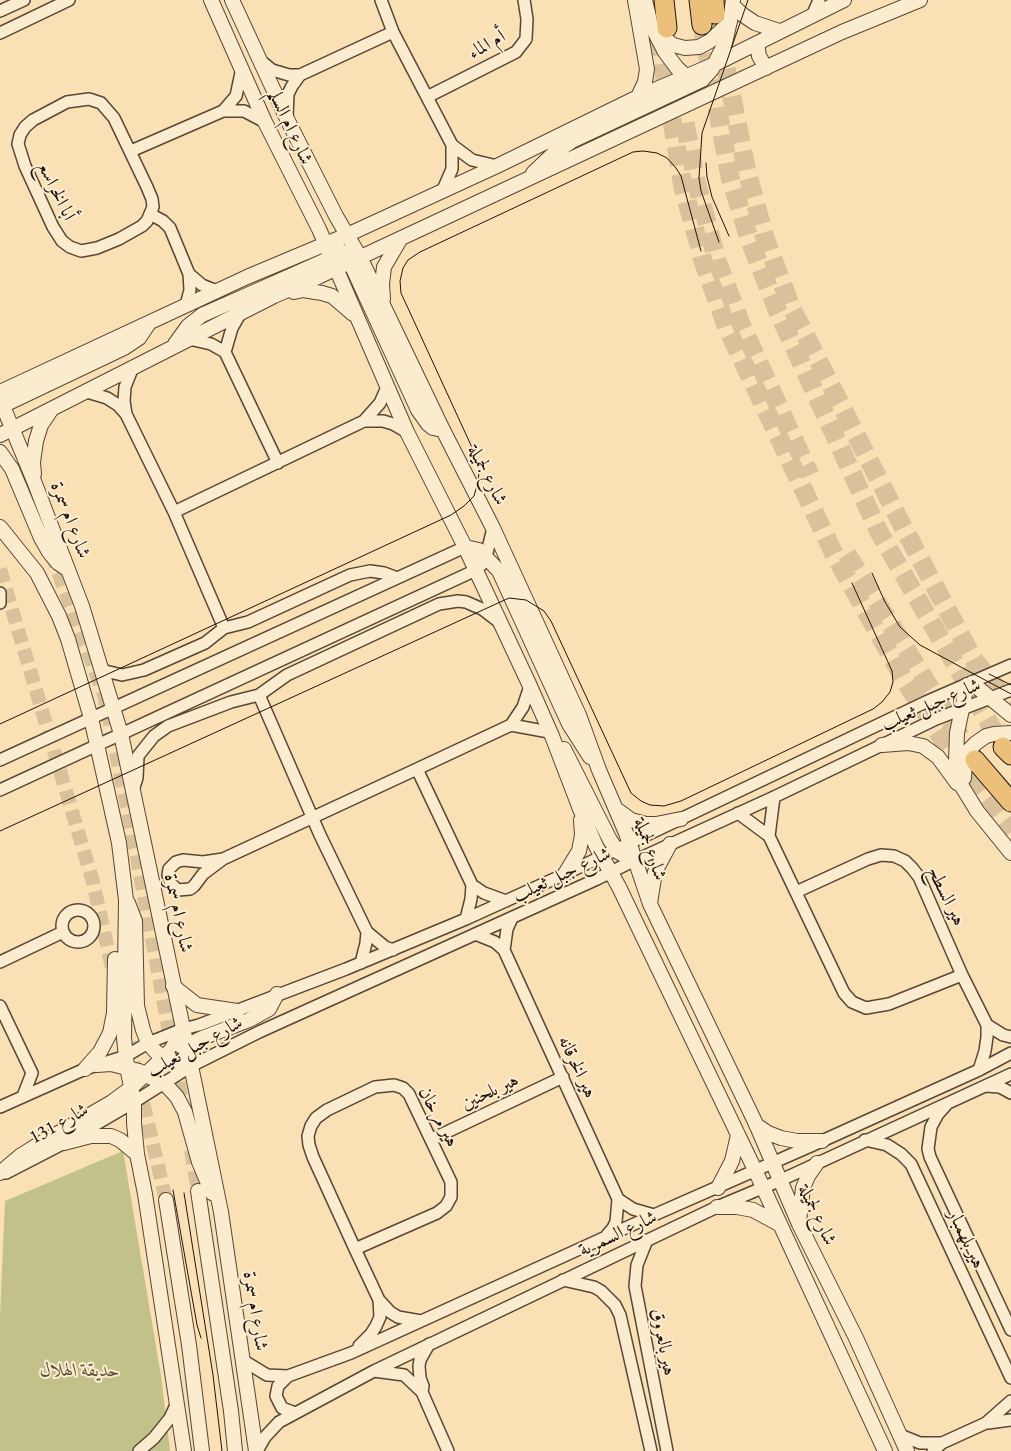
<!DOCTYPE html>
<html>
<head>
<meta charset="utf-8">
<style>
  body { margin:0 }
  canvas { display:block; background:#f9e0b5 }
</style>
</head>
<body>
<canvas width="1011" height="1451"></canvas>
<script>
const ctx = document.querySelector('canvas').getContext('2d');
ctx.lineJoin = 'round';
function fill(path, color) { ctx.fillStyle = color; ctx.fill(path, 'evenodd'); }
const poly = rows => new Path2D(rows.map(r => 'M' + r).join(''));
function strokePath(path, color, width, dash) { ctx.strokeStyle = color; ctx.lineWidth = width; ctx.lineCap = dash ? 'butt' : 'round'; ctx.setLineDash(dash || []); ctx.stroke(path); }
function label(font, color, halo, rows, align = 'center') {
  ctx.font = font + ' "EB Garamond",Amiri,serif'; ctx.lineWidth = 4; ctx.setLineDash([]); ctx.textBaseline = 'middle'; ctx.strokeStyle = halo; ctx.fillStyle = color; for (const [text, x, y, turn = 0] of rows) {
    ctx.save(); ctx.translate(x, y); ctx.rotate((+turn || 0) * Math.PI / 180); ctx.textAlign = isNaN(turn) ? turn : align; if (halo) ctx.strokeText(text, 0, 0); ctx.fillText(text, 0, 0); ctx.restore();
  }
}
const green = poly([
  [123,1151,161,1376,170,1451,0,1451,0,1317,5,1201]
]);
const tertiaryTunnel = poly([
  [51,553,104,695,131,826,183,1107],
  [0,569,93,882,113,972],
  [129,1042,166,1200],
  [191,1150,198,1191]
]);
const trunkTunnel = poly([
  [715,14,747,172,765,238,791,307,900,521,974,660,1011,706],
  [702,25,730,177,750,241,778,312,879,532,1003,747],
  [658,36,683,187,704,264,727,328,834,554,905,681,962,769,1011,832],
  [685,123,697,185,717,261,741,324,810,475],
  [847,554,975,760]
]);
const minor = poly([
  [381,0,393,32,452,145,472,160,497,166],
  [0,11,24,0],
  [813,14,819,0],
  [0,33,69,0],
  [261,61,272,70,289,75,300,75,393,32],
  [427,97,516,52,526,39,527,19,524,0],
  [89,99,101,103,114,118,147,187,152,199,153,207,147,221,142,226,119,239,97,248,81,251,70,247,62,241,53,227,25,166,18,144,20,135,25,127,33,120,67,102,89,99],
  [223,111,236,96,242,68],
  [287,117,288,94,292,86,300,75],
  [131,151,223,111,244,111,265,122],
  [442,192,452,169,452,145],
  [150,214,163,221,170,228,189,274,190,290,186,305],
  [189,274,202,285,217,291],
  [189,339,211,344,225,352,278,463],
  [225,352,232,328,240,314],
  [87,392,107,398,118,405,126,414,174,512,224,628],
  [126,414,124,401,125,387,133,367],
  [364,421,383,421,393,424,407,432],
  [174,512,364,421,380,403,387,387],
  [0,593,0,603],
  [101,670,122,675,144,670,205,643,224,628,248,622,350,575,370,571,384,573,397,578],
  [259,695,320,835,367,932,385,947,393,950],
  [511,725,549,732],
  [0,760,465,547],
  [417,769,511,725,523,707,530,686],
  [0,790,476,570,485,561,493,528],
  [133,790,137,778,138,756,154,736,168,726,231,702,259,695,287,675,439,604,458,601,466,602,482,609,499,622],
  [738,813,769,836,844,993,852,1002,866,1008,889,1004,962,975],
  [769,836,774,797],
  [223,859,203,862,183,860,176,862,169,869,168,875,171,884,178,890,190,889,194,886,203,874,223,859,417,769,472,885,471,899,466,919],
  [472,885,484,893,506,901],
  [796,892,868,859,881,855,894,856,905,861,912,868,919,877,962,975,987,1025,987,1037,985,1051,979,1070],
  '62 926a16 16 0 1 1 32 0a16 16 0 1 1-32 0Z',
  [475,934,495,942,504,950,618,1199,616,1222,613,1228,607,1235],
  [504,950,507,929,512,918],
  [0,962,63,932],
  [361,963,366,943,367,932],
  [0,1006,32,1073,23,1096],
  [987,1025,1003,1035,1011,1037],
  [985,1086,1000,1087,1011,1093],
  [946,1105,938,1114,931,1127,928,1149,930,1157,1011,1330],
  [0,1107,85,1069,126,1056,148,1043,183,1029,199,1025,346,969,466,919,565,874,928,701,1011,665],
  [432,1139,563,1077],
  [865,1140,887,1145,901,1154,911,1164,1011,1378],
  [6,1173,64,1143,134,1102,191,1066,259,1032,597,879,625,865,774,797,936,719,1011,690],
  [618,1199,633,1209,654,1215],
  [647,1240,637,1265,635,1286,667,1451],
  [355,1249,437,1213,446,1206,451,1197,451,1182,409,1094,403,1088,394,1085,375,1087,327,1110,316,1118,311,1126,308,1136,309,1145,313,1157,355,1249,379,1300,390,1312,398,1317,421,1321],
  [563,1280,594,1287,601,1291,615,1305,620,1315,651,1451],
  [429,1344,420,1360,419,1366,420,1378,423,1386,422,1392,448,1451],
  [359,1346,371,1334,376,1326,380,1317,379,1300],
  [244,1361,267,1375,288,1376,351,1353,654,1215,822,1141,979,1070,1011,1053],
  [374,1371,404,1375,422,1392],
  [288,1376,278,1386,276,1396,282,1408,295,1413],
  [988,1423,1011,1420],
  [900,1435,920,1443,942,1443],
  [139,1451,154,1438,170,1418,176,1405],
  [257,1451,265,1437,279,1422,374,1371,717,1207,781,1180,1011,1074],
  [933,1451,942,1443,986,1423,1011,1401]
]);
const tertiary = poly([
  [211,0,265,122,319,229,407,432,465,547,530,686,552,736,580,809,596,846,619,887,755,1170,885,1451],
  [232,0,287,119,336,216,360,257,443,430,493,528,579,715,599,770,626,833,650,904,756,1124,799,1224,856,1338,907,1451],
  [635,0,647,69,645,82,638,97],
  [645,0,651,25,665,52,677,68,690,80],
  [732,5,743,15,755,23,779,31],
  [658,33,673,45,685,48,699,47,710,41,730,22],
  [757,43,759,56,766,68],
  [533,173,553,154,572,141,702,80,712,69,725,43,730,21,733,0],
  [325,244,335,246,346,256,350,262,418,410,428,424,433,428,443,430],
  [294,292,303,290,322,293,332,296,353,314],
  [383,299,382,284,384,267,401,238],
  [175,344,188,326,202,315,324,261,338,251],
  [0,392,247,277,347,235,497,166,638,97,715,64,844,0],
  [0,399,34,481,82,606,121,734,191,1066,221,1212,256,1451],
  [0,407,124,348,139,338,149,323],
  [0,435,274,296,318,277,842,32,920,0],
  [0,452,12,469,41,538,49,552,58,563,67,569],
  [34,474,33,462,36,441,41,425,51,410],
  [0,527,37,573,59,616,68,639,91,718,119,843,126,900,124,1038,127,1067,134,1102,134,1123,137,1154,145,1194,184,1451],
  [465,547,479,550,499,571,569,724,590,757],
  [972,683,1011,715],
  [967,685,957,733,956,761,958,780,977,811,1011,853],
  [882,745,908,743,923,746,938,757,957,783],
  [564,749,610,840,618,852,634,861],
  [964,778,965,761,968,751,976,743,986,736,994,734,1011,733],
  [616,809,631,820,646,824,656,824,681,819],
  [565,874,579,851,582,835,581,820],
  [128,903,135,921,137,1006,143,1030,148,1043,156,1052,166,1058,191,1066],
  [650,903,655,872,670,844],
  [173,986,197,1005,237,1011],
  [181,1051,186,1046,202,1038,249,1020,269,1009,277,994],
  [97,1065,111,1064,139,1071,167,1086,177,1097,185,1112,199,1162,212,1193],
  [85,1069,100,1052,110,1033,114,1013,115,959],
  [756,1125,768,1133,781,1138,797,1141,822,1141],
  [64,1143,91,1136,111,1136,120,1140,137,1154],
  [0,1173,20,1156,36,1146,112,1102,131,1088,171,1050,183,1029],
  [718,1188,732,1161,738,1135],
  [198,1191,231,1411,235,1451],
  [166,1200,189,1345,202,1451],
  [717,1207,737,1207,753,1210,779,1224],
  [799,1221,803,1188,808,1176,817,1163]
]);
const trunk = poly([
  [664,0,667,28],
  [699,0,702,25],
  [714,0,715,14],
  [1003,747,1011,755],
  [975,760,1011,802]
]);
const tram = poly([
  [706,163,707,177,712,197,729,236],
  [719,242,701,191,699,178,702,133,748,0],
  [872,573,885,602,900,627,920,645,1011,694],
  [989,674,1011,685],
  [0,724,451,515,464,506,474,496,478,482,479,472,475,454,401,293,400,281,403,268,408,260,420,252,633,152,643,151,657,153,667,158,676,168,681,176,701,251],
  [0,831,509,598,526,600,544,611,551,621,631,793,641,801,650,805,664,806,681,801,873,709,882,702,890,692,893,682,892,671,852,583],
  [173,1190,197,1325,201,1338],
  [184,1193,213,1375,222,1451]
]);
const streetNames = [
  ["أم الماء",487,45,-30],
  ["شارع ام السلم",290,127,65],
  ["أبا الخراسع",56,191,64],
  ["شارع لجميلة",487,475,63],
  ["شارع ام سمرة",70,520,69],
  ["شارع جبل ثعيلب",931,705,-23],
  ["شارع لجميلة",650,849,71],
  ["شارع جبل ثعيلب",562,875,-25],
  ["هير السطح",946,896,64],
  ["شارع ام سمرة",178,913,78],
  ["شارع جبل ثعيلب",195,1047,-29],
  ["هير الخرقانه",577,1067,65],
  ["هير بلحنين",490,1092,-25],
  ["هير مرخان",438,1117,62],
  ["شارع 131",59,1124,-29],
  ["شارع لجميلة",817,1215,65],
  ["شارع السمرية",618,1234,-25],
  ["هير بلهمبار",966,1239,65],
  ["شارع ام سمرة",255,1311,81],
  ["هير بالعروق",663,1342,79]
];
const parkNames = [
  ["حديقة الهلال",80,1371]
];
fill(green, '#c2c18a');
strokePath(tertiaryTunnel, '#d9c19c', 14, [14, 7]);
strokePath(trunkTunnel, '#d9c19c', 19, [19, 9]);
strokePath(minor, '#584636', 14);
strokePath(tertiary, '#584636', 16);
strokePath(trunk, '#22130c', 21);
strokePath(minor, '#fbebcf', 11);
strokePath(tertiary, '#fbebcf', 14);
strokePath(trunk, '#ecc07a', 19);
strokePath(tram, '#22130c', 1);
label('19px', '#22130c', '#fbebcf', streetNames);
label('italic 19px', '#5a5038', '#fbebcf', parkNames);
</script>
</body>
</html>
